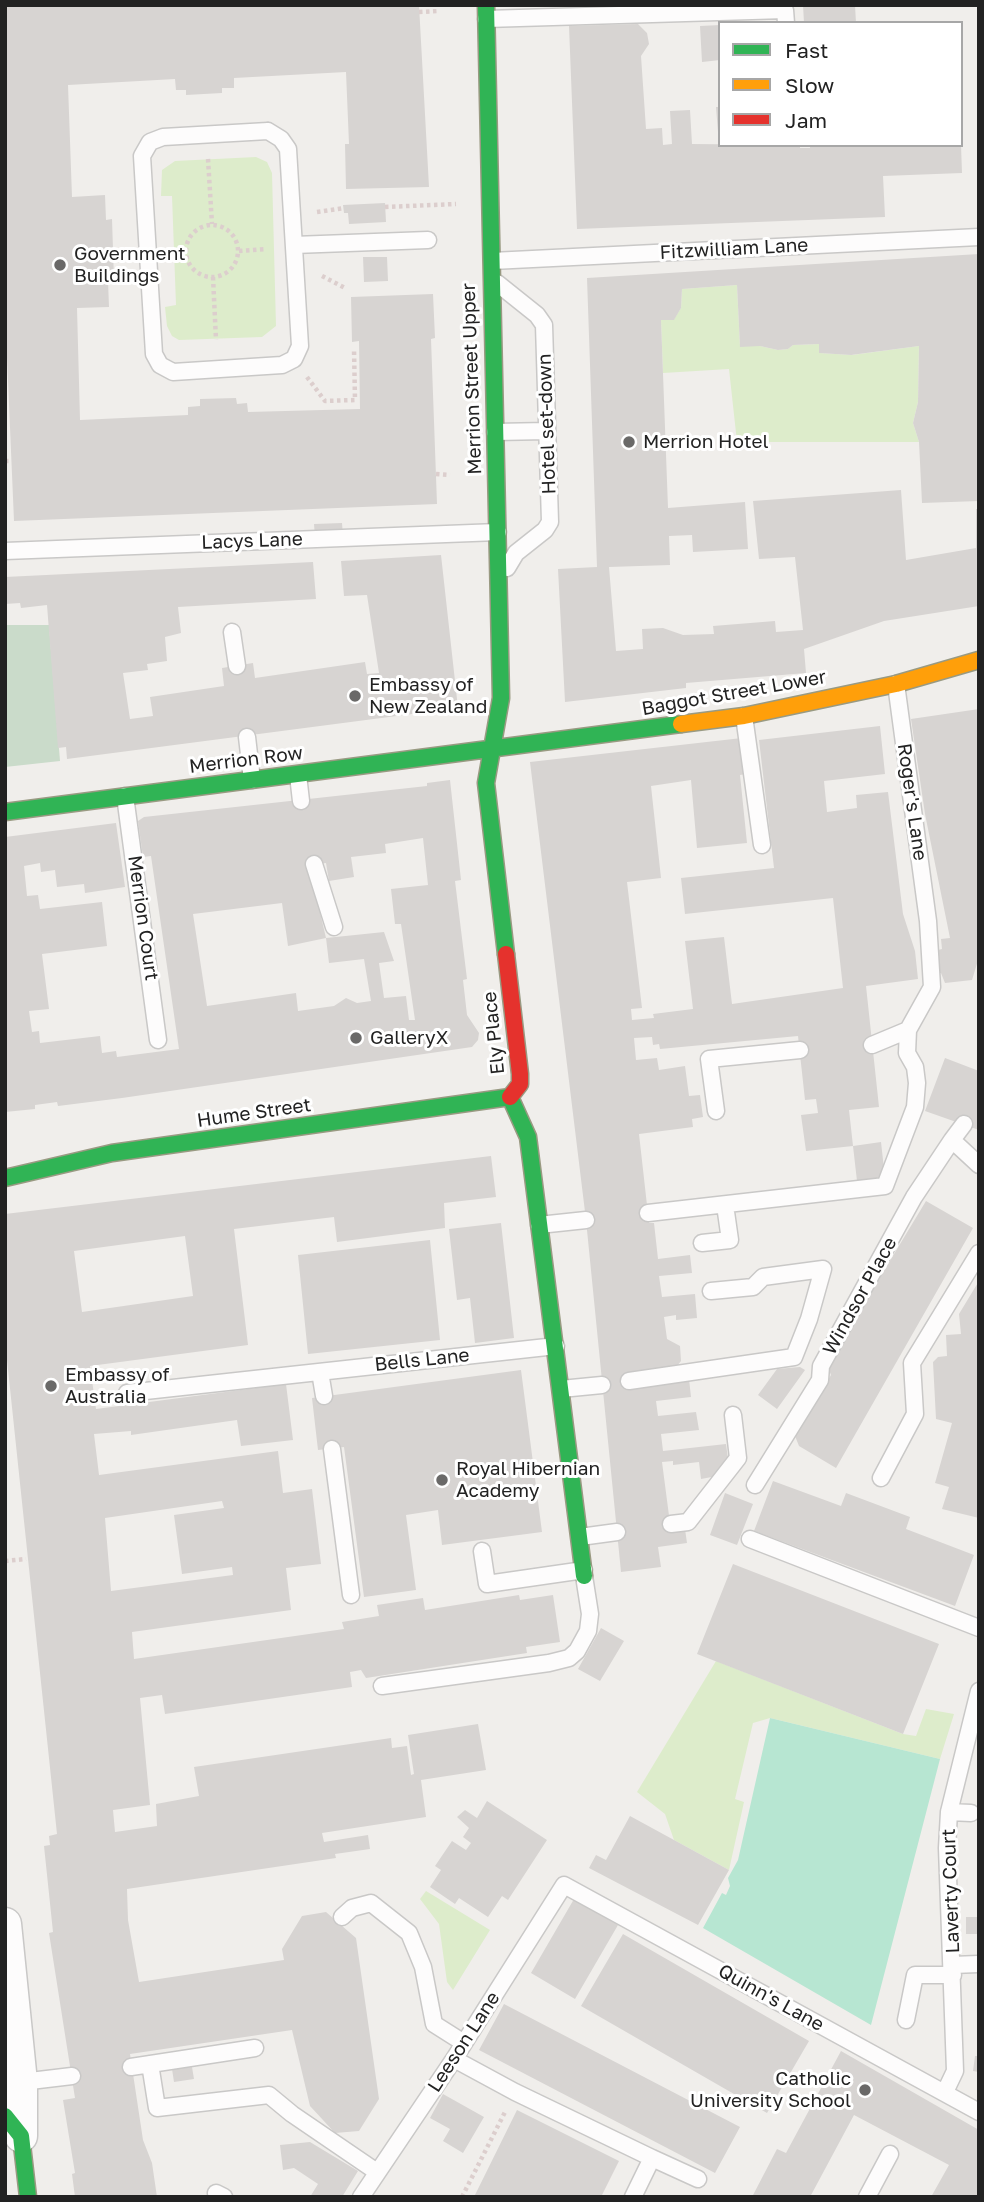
<!DOCTYPE html>
<html>
<head>
<meta charset="utf-8">
<style>
  body { margin:0 }
  #map { position:relative; width:984px; height:2202px; overflow:hidden; background:#f0eeeb; font-family:"Golos Text",sans-serif }
  canvas { display:block }
  .frame { position:absolute; inset:0; border:7px solid #222; pointer-events:none }
  .legend { position:absolute; left:718px; top:21px; width:245px; height:126px; box-sizing:border-box; background:#fff; border:2px solid #a7a7a7; margin:0; padding:9px 12px; list-style:none; font-size:21px; color:#222 }
  .legend li { display:flex; align-items:center; gap:14px; height:35px }
  .legend b { width:35px; border:2px solid #a7a7a7 }
</style>
</head>
<body>
<div id="map">
<canvas width="984" height="2202"></canvas>
<div class="frame"></div>
<ul class="legend">
<li><b style="height:9px;background:#30b455"></b>Fast</li>
<li><b style="height:9px;background:#ff9f0a"></b>Slow</li>
<li><b style="height:9px;background:#e5322d"></b>Jam</li>
</ul>
</div>
<script>
const ctx = document.querySelector('canvas').getContext('2d');
ctx.lineJoin = 'round';
function fill(path, color) { ctx.fillStyle = color; ctx.fill(path, 'evenodd'); }
const poly = rows => new Path2D(rows.map(r => 'M' + r).join(''));
function strokePath(path, color, width, dash) { ctx.strokeStyle = color; ctx.lineWidth = width; ctx.lineCap = dash ? 'butt' : 'round'; ctx.setLineDash(dash || []); ctx.stroke(path); }
function label(font, color, halo, rows, align = 'center') {
  ctx.font = font + ' "Golos Text",sans-serif'; ctx.lineWidth = 6; ctx.setLineDash([]); ctx.textBaseline = 'middle'; ctx.strokeStyle = halo; ctx.fillStyle = color; for (const [text, x, y, turn = 0] of rows) {
    ctx.save(); ctx.translate(x, y); ctx.rotate((+turn || 0) * Math.PI / 180); ctx.textAlign = isNaN(turn) ? turn : align; if (halo) ctx.strokeText(text, 0, 0); ctx.fillText(text, 0, 0); ctx.restore();
  }
}
const grass = poly([
  [256,157,267,162,272,173,276,326,262,337,179,340,172,336,167,326,165,307,176,305,172,196,161,196,162,170,175,161],
  [737,285,740,346,760,346,778,350,788,349,793,345,819,344,820,353,852,355,919,346,918,402,913,423,919,442,737,442,729,369,663,373,661,320,674,319,681,308,682,289],
  [716,1661,903,1734,916,1736,926,1709,954,1714,940,1759,770,1718,753,1723,735,1799,744,1802,729,1870,674,1840,665,1814,637,1792],
  [426,1891,490,1930,453,1990,447,1982,439,1924,420,1899]
]);
const cemetery = poly([
  [5,625,49,625,60,761,5,767]
]);
const pitch = poly([
  [770,1718,940,1759,871,2025,703,1928,722,1893,726,1895,730,1886,728,1878,738,1860]
]);
const building = poly([
  [5,5,419,5,429,187,346,189,345,144,349,144,346,72,234,78,234,88,222,88,222,93,186,95,186,90,176,90,175,79,68,85,72,197,105,195,106,220,112,219,114,280,108,281,109,307,77,308,80,420,188,415,188,407,200,406,200,399,236,398,237,404,247,403,248,412,360,409,359,341,352,342,351,297,433,294,435,338,431,339,437,504,14,521,5,311],
  [803,5,855,5,856,23,804,23],
  [638,24,647,33,649,44,641,56,646,129,662,128,663,145,672,144,670,111,690,110,692,144,800,145,800,148,810,148,810,145,961,145,962,173,883,176,885,217,577,229,569,26],
  [720,25,720,60,702,62,700,26],
  [716,107,720,107,720,132,718,132],
  [385,203,386,222,349,224,348,213,344,213,343,205],
  [979,254,979,501,922,503,919,442,913,423,918,402,919,346,851,355,819,353,819,344,793,345,788,349,778,350,760,346,740,347,737,285,682,289,681,308,674,320,661,320,668,508,745,502,748,549,693,552,692,535,669,536,670,565,609,567,616,651,643,649,642,629,663,628,683,635,714,634,713,626,775,621,776,632,803,630,795,557,759,559,753,501,901,490,906,560,976,548,976,509,979,509,979,606,884,621,804,649,806,673,686,683,686,688,565,702,558,569,597,567,587,278],
  [363,257,387,257,388,281,364,282],
  [342,523,343,536,315,537,314,524],
  [441,555,458,708,67,759,66,747,58,748,47,605,21,608,20,603,5,604,5,577,313,562,316,599,178,607,181,633,165,637,167,661,147,664,148,670,123,673,130,719,153,716,150,697,224,686,222,668,253,663,255,678,365,662,367,674,379,673,367,595,344,596,341,561],
  [979,709,979,957,972,980,945,983,941,973,938,973,936,960,939,959,938,950,942,949,941,939,950,938,925,814,911,719],
  [880,726,885,774,824,781,827,812,857,808,856,795,888,792,903,914,915,951,918,979,866,986,879,1107,849,1110,853,1146,881,1142,884,1169,882,1175,875,1179,857,1181,853,1146,806,1151,801,1115,818,1113,816,1099,805,1100,798,1036,660,1049,659,1044,653,1045,652,1037,634,1038,636,1060,657,1058,659,1070,685,1066,689,1096,700,1095,703,1117,692,1119,693,1127,639,1134,649,1223,654,1223,658,1259,690,1255,692,1273,659,1276,662,1297,695,1294,697,1318,676,1320,676,1315,664,1317,667,1339,680,1346,681,1361,677,1366,689,1379,691,1397,656,1401,658,1416,696,1412,699,1430,661,1434,663,1451,726,1444,728,1459,717,1476,701,1479,699,1462,673,1465,673,1461,662,1462,671,1531,685,1529,687,1543,658,1547,661,1567,621,1572,586,1220,530,762,742,738,746,774,740,775,747,843,697,848,691,780,651,786,661,878,627,882,642,1008,631,1009,632,1020,654,1018,653,1014,693,1009,685,941,724,937,732,1004,843,988,833,898,685,914,681,878,774,868,759,740],
  [450,780,461,880,455,881,467,979,463,980,467,1015,479,1033,478,1040,472,1047,122,1098,58,1106,57,1102,35,1105,35,1109,5,1112,5,837,116,823,125,887,85,893,84,884,57,887,55,870,41,872,40,863,24,866,27,896,38,895,40,909,102,902,107,946,42,954,49,1009,29,1011,32,1032,39,1031,40,1043,100,1036,102,1053,116,1051,117,1057,179,1049,151,856,143,857,138,821,144,817,427,786,427,783],
  [423,838,428,885,391,889,395,924,401,924,415,1020,409,1020,406,996,384,998,379,963,394,961,384,932,326,938,329,963,364,959,371,1001,357,1003,346,998,334,1006,298,1011,296,993,207,1006,193,914,282,903,288,946,326,938,309,865,326,863,329,881,354,877,351,857,386,853,385,844],
  [945,1058,979,1071,979,1130,925,1111],
  [491,1156,496,1197,444,1203,445,1228,337,1242,334,1217,234,1229,248,1345,90,1366,96,1409,286,1384,293,1440,241,1446,237,1420,131,1435,131,1431,94,1434,99,1475,278,1451,283,1493,312,1489,321,1564,286,1568,291,1610,132,1632,134,1659,344,1629,342,1622,379,1616,377,1605,423,1598,425,1610,519,1595,520,1600,553,1595,560,1642,526,1647,527,1653,366,1678,361,1670,350,1672,352,1687,165,1714,162,1695,140,1698,150,1805,113,1810,115,1832,157,1826,156,1804,199,1796,194,1767,391,1738,392,1748,407,1746,411,1775,414,1774,408,1735,478,1724,486,1770,421,1780,426,1817,322,1833,324,1842,368,1835,370,1849,335,1854,336,1858,127,1889,128,1920,139,1982,284,1960,282,1949,302,1916,326,1912,356,1938,379,2099,359,2131,335,2133,310,2106,292,2030,130,2054,143,2140,152,2163,157,2197,75,2197,72,2174,75,2173,63,2100,75,2098,49,1933,53,1932,44,1846,50,1845,49,1836,57,1834,5,1341,5,1214],
  [185,1236,193,1296,82,1312,74,1251],
  [222,1501,224,1508,174,1515,182,1574,232,1567,233,1575,111,1591,105,1518],
  [926,1201,973,1228,836,1468,799,1446,795,1436,831,1375,827,1365],
  [501,1223,514,1338,475,1343,470,1298,457,1300,449,1229],
  [430,1240,440,1340,308,1354,298,1255],
  [979,1281,979,1518,942,1509,949,1487,935,1483,952,1423,936,1419,933,1362,938,1357,947,1356,946,1335,961,1334,959,1314],
  [800,1367,805,1370,777,1409,758,1395,777,1369],
  [521,1370,542,1532,442,1545,438,1510,406,1515,416,1590,364,1597,344,1447,318,1450,312,1398],
  [773,1481,841,1506,846,1493,910,1517,906,1529,974,1555,955,1606,754,1531],
  [725,1493,753,1504,737,1545,710,1535],
  [733,1564,939,1644,903,1734,697,1654],
  [601,1628,624,1641,600,1681,578,1669],
  [487,1801,547,1840,508,1900,502,1896,488,1917,459,1898,455,1904,430,1887,441,1870,435,1866,452,1841,466,1850,471,1843,463,1837,469,1828,457,1817,465,1810,477,1818],
  [630,1816,729,1870,698,1925,589,1868,596,1855,606,1860],
  [574,1899,618,1925,575,1999,531,1973],
  [966,1917,979,1917,979,1934,966,1934],
  [623,1934,809,2041,767,2113,581,2006],
  [504,2004,740,2127,715,2173,479,2050],
  [841,2051,979,2130,979,2197,931,2197,949,2165,854,2115,810,2197,752,2197,777,2149,786,2153],
  [975,2056,979,2056,979,2072,973,2071],
  [192,2067,194,2079,174,2082,172,2069],
  [443,2094,484,2117,463,2153,443,2141,450,2129,430,2118],
  [517,2110,619,2161,601,2197,474,2197],
  [310,2142,358,2171,342,2197,310,2197,318,2184,294,2168,283,2170,280,2145]
]);
const path = poly([
  [419,12,439,11],
  [208,159,212,224],
  [385,207,456,204],
  [317,212,344,208],
  '186 251a26 26 0 1 1 52 0a26 26 0 1 1-52 0Z',
  [114,250,125,250],
  [239,251,266,249],
  [322,276,345,288],
  [213,277,216,340],
  [307,377,325,401,355,400,354,349],
  [5,461,12,461],
  [436,474,450,475],
  [5,1561,26,1559],
  [462,2197,505,2112]
]);
const lane = poly([
  [486,19,785,10,786,23],
  [268,131,281,139,288,149,300,346,294,359,282,365,173,372,160,365,154,354,142,156,150,142,163,137,268,131],
  [294,245,428,240],
  [492,261,979,237],
  [497,283,537,315,544,325,550,522,545,530,516,553,507,568],
  [495,432,547,431],
  [5,551,498,532],
  [232,632,237,666],
  [744,716,762,845],
  [247,737,252,780],
  [298,775,301,801],
  [125,796,158,1040],
  [314,864,334,927],
  [872,1045,908,1030,932,987,928,921,896,684],
  [716,1111,709,1059,800,1050],
  [952,1140,964,1124],
  [648,1213,885,1186,915,1107,917,1083,915,1067,907,1053,908,1030],
  [539,1225,586,1220],
  [702,1243,730,1240,725,1205],
  [320,1372,324,1396],
  [629,1381,794,1357,809,1319,823,1269,763,1277,753,1287,711,1291],
  [561,1389,602,1385],
  [127,1393,556,1346],
  [332,1449,351,1595],
  [881,1478,915,1414,912,1363,979,1253],
  [755,1485,820,1380,821,1366,914,1197,952,1140,979,1165],
  [671,1524,688,1522,738,1458,733,1415],
  [580,1537,617,1532],
  [750,1539,979,1628],
  [482,1551,487,1584,584,1570],
  [382,1686,549,1663,569,1658,577,1651,588,1631,590,1614,584,1576],
  [949,1812,971,1813],
  [342,1917,352,1908,371,1903,409,1933,423,1967,434,2024,464,2043],
  [953,1965,978,1964],
  [906,2020,915,1975,953,1975],
  [454,2059,515,2092,652,2158,633,2197],
  [150,2064,157,2108,269,2095,292,2114,377,2172],
  [131,2067,255,2048],
  [5,2084,72,2076],
  [945,2092,955,2071,947,1848,949,1812,979,1691],
  [652,2158,698,2179],
  [216,2193,224,2197],
  [361,2197,454,2059,564,1885,979,2112],
  [867,2197,890,2154]
]);
const street = poly([
  [5,1924,21,2082,21,2136]
]);
const fast = poly([
  [486,5,501,698,486,783,506,954],
  [5,812,681,724],
  [510,1097,528,1137,584,1576],
  [5,1178,112,1153,510,1097],
  [5,2116,21,2136,28,2197]
]);
const slow = poly([
  [681,724,744,716,896,684,979,660]
]);
const jam = poly([
  [506,954,520,1074,520,1084,510,1097]
]);
const markers = [
  [60,265,7,"#6a6968"],
  [629,442,7,"#6a6968"],
  [355,696,7,"#6a6968"],
  [356,1038,7,"#6a6968"],
  [51,1386,7,"#6a6968"],
  [442,1480,7,"#6a6968"],
  [865,2090,7,"#6a6968"]
];
const streetNames = [
  ["Fitzwilliam Lane",734,249,-3],
  ["Merrion Street Upper",472,379,-92],
  ["Hotel set-down",547,424,-92],
  ["Lacys Lane",252,541,-2],
  ["Baggot Street Lower",734,693,-10],
  ["Merrion Row",246,760,-7],
  ["Roger's Lane",912,802,82],
  ["Merrion Court",143,918,82],
  ["Ely Place",494,1033,-96],
  ["Hume Street",254,1113,-8],
  ["Windsor Place",860,1296,-61],
  ["Bells Lane",422,1360,-6],
  ["Laverty Court",951,1891,-92],
  ["Quinn's Lane",771,1998,29],
  ["Leeson Lane",464,2042,-57]
];
const poiNames = [
  ["Government",74,254],
  ["Buildings",74,276],
  ["Merrion Hotel",643,442],
  ["Embassy of",369,685],
  ["New Zealand",369,707],
  ["GalleryX",370,1038],
  ["Embassy of",65,1375],
  ["Australia",65,1397],
  ["Royal Hibernian",456,1469],
  ["Academy",456,1491],
  ["Catholic",851,2079,"right"],
  ["University School",851,2101,"right"]
];
fill(grass, '#ddeccb');
fill(cemetery, '#cadbca');
fill(pitch, '#b7e6d2');
fill(building, '#d7d4d2');
strokePath(lane, '#c9c8c7', 19);
strokePath(street, '#c9c8c7', 35);
strokePath(fast, '#999a82', 19);
strokePath(slow, '#999a82', 19);
strokePath(jam, '#999a82', 19);
strokePath(path, '#dccecd', 4.5, [3.5, 3.5]);
strokePath(lane, '#fdfcfc', 16);
strokePath(street, '#fdfcfc', 32);
strokePath(fast, '#30b455', 16);
strokePath(slow, '#ff9f0a', 16);
strokePath(jam, '#e5322d', 16);
for (const [x, y, r, color] of markers) { const dot = new Path2D(); dot.arc(x, y, r, 0, 2 * Math.PI); ctx.fillStyle = color; ctx.fill(dot); strokePath(dot, '#fff', 2.5); }
label('19px', '#222', '#fff', streetNames);
label('19px', '#222', '#fff', poiNames, 'left');
</script>
</body>
</html>
